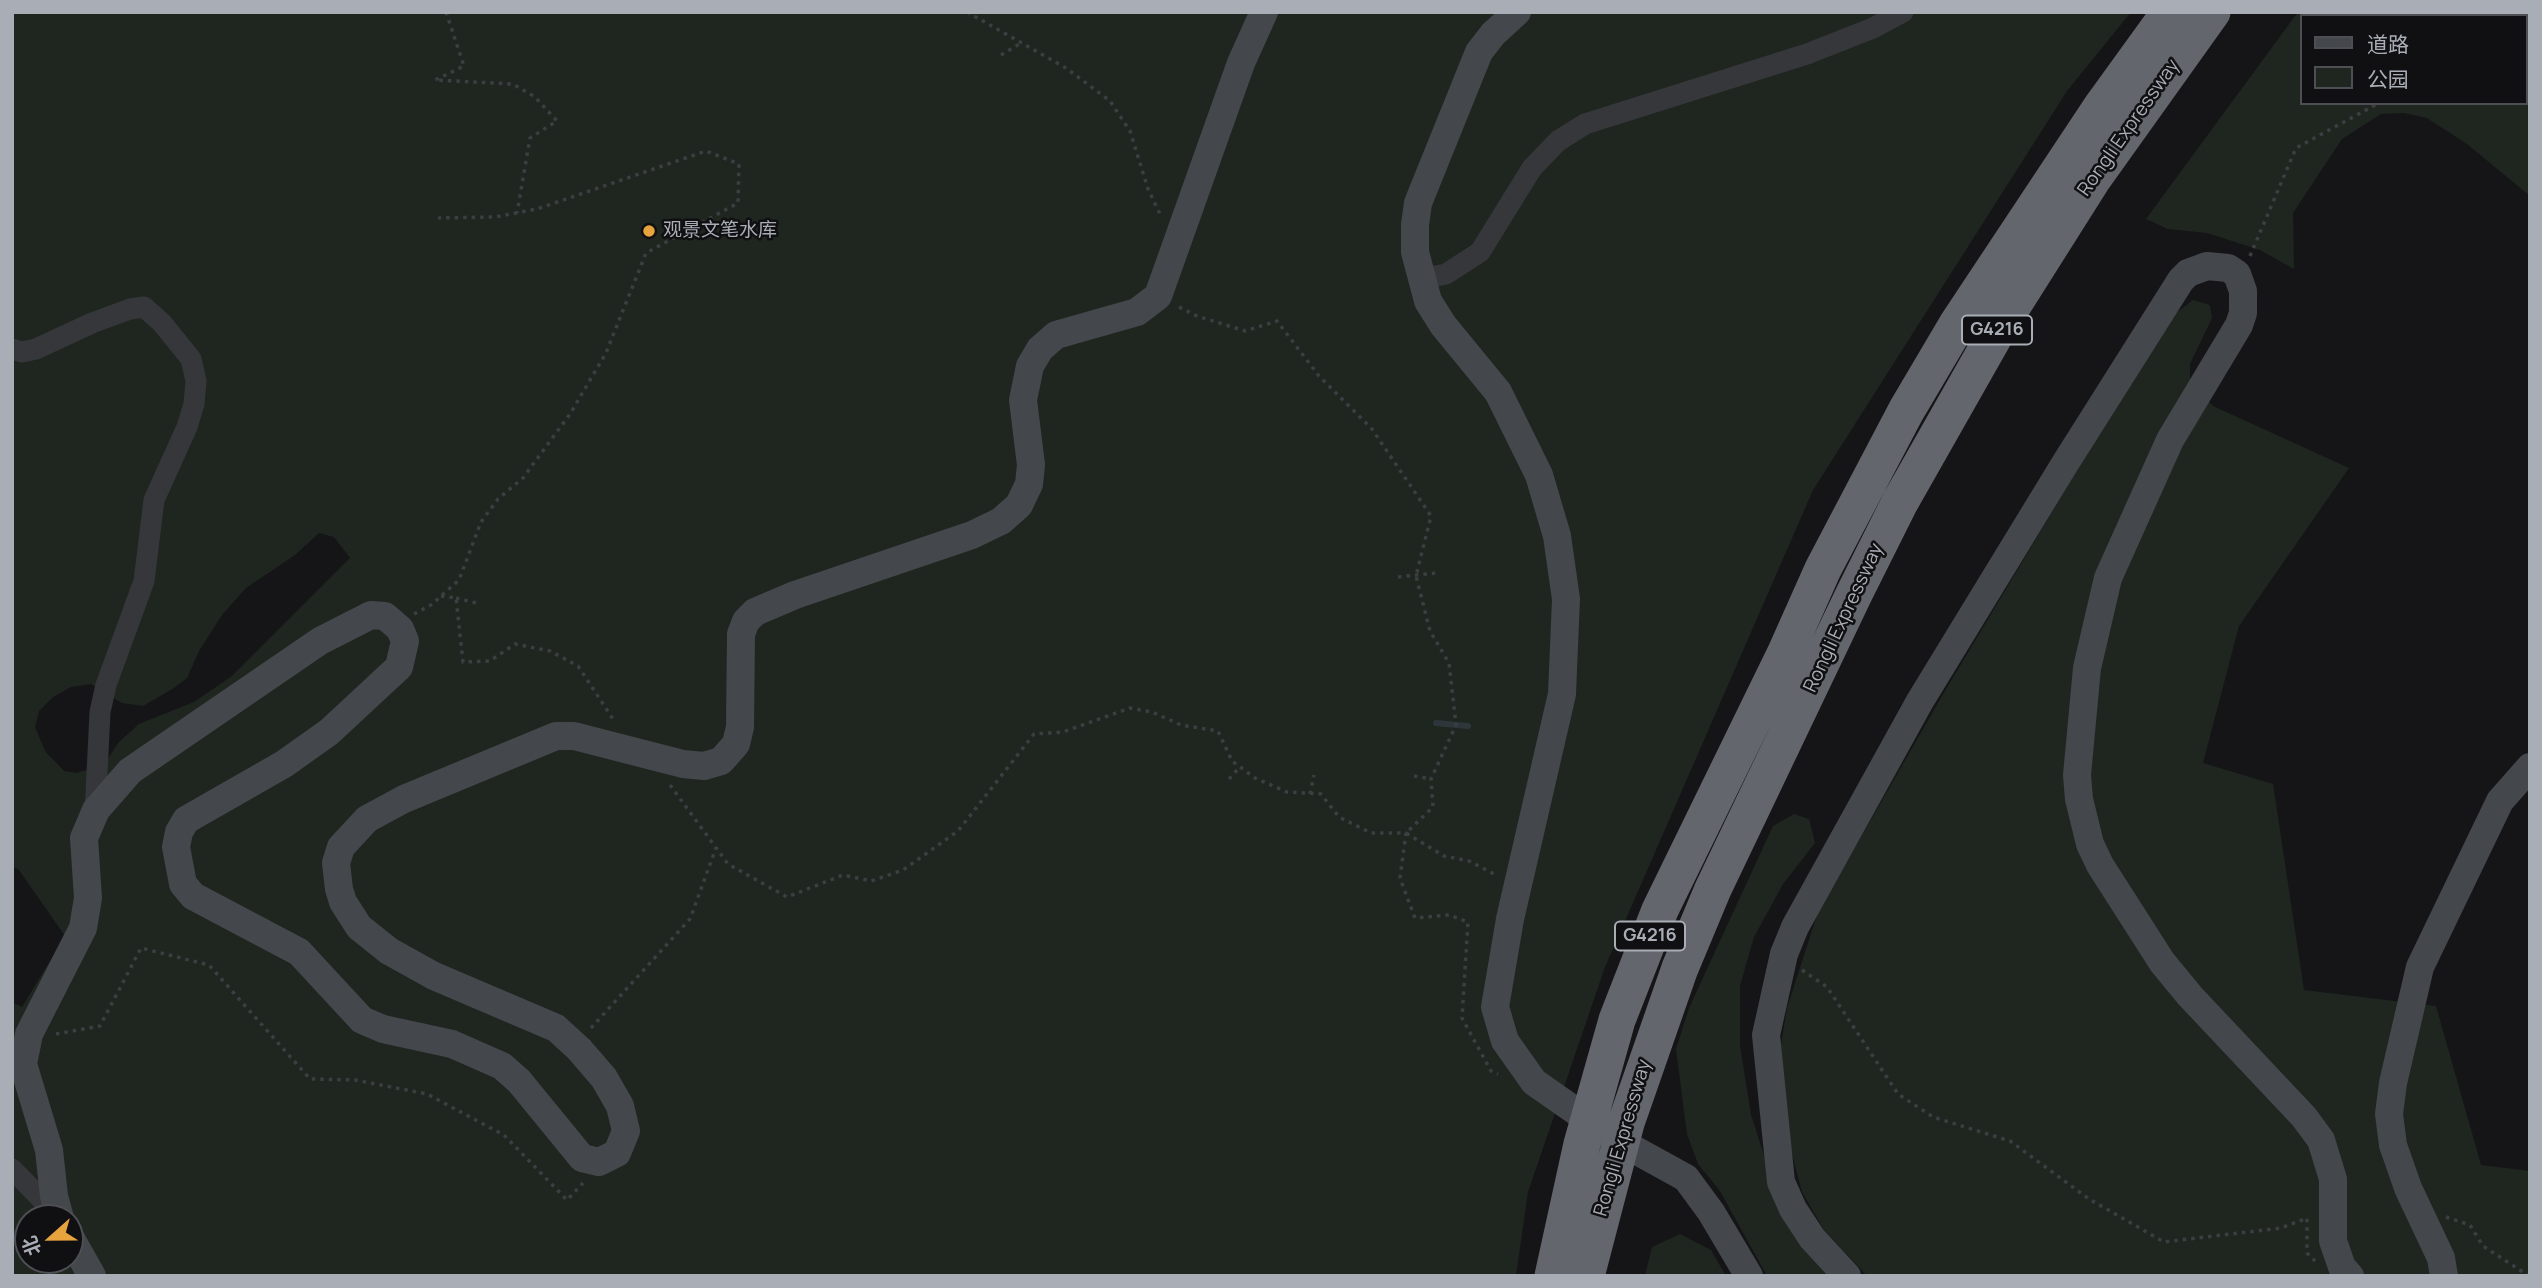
<!DOCTYPE html>
<html>
<head>
<meta charset="utf-8">
<style>
  body { margin:0 }
  #map { position:relative; width:2542px; height:1288px; overflow:hidden; background:#151517; font-family:Manrope,"Noto Sans SC",sans-serif }
  canvas { display:block }
  .frame { position:absolute; inset:0; border:14px solid #a8adb6; pointer-events:none }
  .legend { position:absolute; left:2300px; top:14px; width:228px; height:91px; box-sizing:border-box; background:#101012; border:2px solid #4d4f54; margin:0; padding:9px 12px; list-style:none; font-size:21px; color:#a8adb6 }
  .legend li { display:flex; align-items:center; gap:14px; height:35px }
  .legend b { width:35px; border:2px solid #4d4f54 }
  .north { position:absolute; left:14px; top:1204px; width:70px; height:70px; box-sizing:border-box; background:#101012; border:2px solid #4d4f54; border-radius:50%; rotate:249deg; font-size:19px; font-weight:700; line-height:28px; text-align:center; color:#a8adb6 }
  .north::after { content:''; display:block; margin:auto; width:24px; height:32px; background:#e6a33e; clip-path:polygon(50% 0,100% 100%,50% 72%,0 100%) }
</style>
</head>
<body>
<div id="map">
<canvas width="2542" height="1288"></canvas>
<div class="frame"></div>
<ul class="legend">
<li><b style="height:9px;background:#44474b"></b>道路</li>
<li><b style="height:19px;background:#1f2620"></b>公园</li>
</ul>
<div class="north">北</div>
</div>
<script>
const ctx = document.querySelector('canvas').getContext('2d');
ctx.lineJoin = 'round';
function fill(path, color) { ctx.fillStyle = color; ctx.fill(path, 'evenodd'); }
const poly = rows => new Path2D(rows.map(r => 'M' + r).join(''));
function strokePath(path, color, width, dash) { ctx.strokeStyle = color; ctx.lineWidth = width; ctx.lineCap = dash ? 'butt' : 'round'; ctx.setLineDash(dash || []); ctx.stroke(path); }
function label(font, color, halo, rows, align = 'center') {
  ctx.font = font + ' Manrope,"Noto Sans SC",sans-serif'; ctx.lineWidth = 5; ctx.setLineDash([]); ctx.textBaseline = 'middle'; ctx.strokeStyle = halo; ctx.fillStyle = color; for (const [text, x, y, turn = 0] of rows) {
    ctx.save(); ctx.translate(x, y); ctx.rotate((+turn || 0) * Math.PI / 180); ctx.textAlign = isNaN(turn) ? turn : align; if (halo) ctx.strokeText(text, 0, 0); ctx.fillText(text, 0, 0); ctx.restore();
  }
}
const green = poly([
  [12,12,2131,12,2067,91,1813,490,1605,967,1528,1192,1516,1276,12,1276,12,1002,22,1007,65,936,19,870,12,866],
  [319,533,334,537,350,558,232,676,194,702,139,724,119,742,104,764,77,773,64,771,45,751,35,727,39,711,53,697,71,687,91,684,122,703,143,706,174,688,187,678,199,651,222,615,246,588,295,555],
  [28,1218,70,1218,70,1260,28,1260],
  [2298,12,2530,12,2530,196,2467,144,2427,118,2404,113,2381,114,2342,139,2293,213,2294,269,2260,250,2207,233,2168,229,2146,219],
  [2302,16,2526,16,2526,103,2302,103],
  [2193,300,2210,305,2212,318,2190,364,2190,381,2213,406,2349,468,2239,626,2203,763,2273,784,2304,990,2436,1006,2481,1165,2530,1171,2530,1276,1867,1276,1824,1230,1802,1192,1791,1150,1778,1063,1787,1008,1818,912,1942,696,2091,447,2172,316],
  [1794,814,1809,819,1815,843,1783,884,1754,937,1740,986,1740,1046,1751,1115,1775,1189,1833,1276,1767,1276,1720,1191,1698,1164,1687,1134,1676,1049,1689,1008,1773,826],
  [1680,1234,1711,1250,1726,1276,1645,1276,1652,1247]
]);
const stream = poly([
  [1436,723,1468,726]
]);
const path = poly([
  [446,12,464,66,435,80,513,84,535,97,557,121,530,138,517,213],
  [967,12,1066,68,1110,101,1130,131,1148,189,1161,216],
  [2439,16,2440,12],
  [1001,55,1021,43],
  [2250,256,2296,148,2379,103],
  [1179,307,1197,316,1245,331,1277,321,1319,376,1372,429,1431,516,1416,576,1430,631,1449,663,1456,725,1431,779,1433,807,1406,833,1444,856,1469,861,1496,875],
  [1398,577,1436,573],
  [441,596,456,598,463,662,490,661,515,644,550,651,578,666,615,722],
  [456,598,476,603],
  [414,614,431,605,459,580,481,522,498,499,523,478,570,414,606,353,646,253,738,203,739,164,706,151,537,209,495,217,438,218],
  [1414,776,1431,779],
  [1229,779,1240,767],
  [670,785,728,864,787,897,843,875,871,881,903,870,958,831,1034,734,1063,732,1130,708,1152,712,1181,725,1218,731,1232,761,1255,778,1287,792,1321,794,1339,817,1371,833,1406,833,1400,878,1415,918,1449,915,1468,922,1462,1018,1491,1071,1498,1074],
  [1310,794,1314,775],
  [1802,970,1827,987,1898,1094,1933,1117,2010,1141,2089,1199,2164,1242,2281,1228,2307,1218,2307,1253,2315,1261],
  [591,1028,690,919,716,848],
  [56,1034,100,1026,141,948,209,965,310,1079,355,1080,427,1094,504,1135,567,1200,583,1183],
  [2446,1217,2470,1225,2483,1246,2529,1276]
]);
const street = poly([
  [1421,279,1446,274,1480,252,1532,168,1558,141,1585,124,1807,54,1873,28,1903,12],
  [12,349,22,352,36,349,92,323,130,309,144,307,162,323,191,359,196,381,194,404,187,427,154,500,144,581,106,685,100,712,95,814],
  [12,1169,58,1216]
]);
const secondary = poly([
  [1517,12,1493,34,1479,52,1418,203,1415,225,1415,252,1428,301,1443,325,1498,392,1539,475,1557,536,1566,599,1562,694,1510,919,1495,1007,1505,1041,1534,1082,1617,1140,1686,1178,1711,1212,1749,1276],
  [60,1218,54,1196,49,1150,23,1064,29,1034,83,928,88,898,84,838,96,810,130,771,320,641,371,615,385,616,400,629,405,641,399,667,329,732,284,764,186,820,179,832,176,847,183,884,193,896,299,952,362,1020,383,1029,452,1044,502,1066,519,1081,582,1158,599,1162,617,1153,626,1131,620,1106,604,1078,579,1049,556,1028,434,976,389,951,359,927,343,902,339,889,336,863,341,847,367,819,404,799,556,736,574,736,683,764,704,766,721,761,736,744,740,727,741,634,746,621,755,612,795,595,972,535,1001,521,1019,505,1029,484,1031,465,1023,400,1030,366,1040,349,1056,335,1137,312,1158,296,1241,63,1264,12],
  [70,1237,92,1276],
  [1847,1276,1812,1238,1793,1209,1781,1182,1766,1035,1784,954,1795,927,1920,701,2066,462,2181,280,2188,273,2207,266,2228,268,2237,274,2243,291,2243,313,2239,325,2170,440,2108,578,2087,668,2077,775,2079,799,2090,844,2100,865,2162,962,2190,996,2304,1117,2321,1140,2333,1179,2333,1241,2342,1267,2350,1276],
  [2444,1276,2441,1258,2408,1188,2393,1145,2389,1114,2393,1083,2420,967,2500,801,2530,767]
]);
const highway = poly([
  [1553,1276,1582,1144,1617,1020,1660,910,1786,652,1823,569,1906,411,1958,323,2102,106,2170,12],
  [1586,1276,1626,1123,1680,968,1713,889,1854,594,1900,502,2001,324,2092,180,2212,12]
]);
const markers = [
  [649,231,7,"#e6a33e"]
];
const shields = [
  [1997,330,70],
  [1650,936,70]
];
const shieldNames = [
  ["G4216",1997,330],
  ["G4216",1650,936]
];
const streetNames = [
  ["Rongli Expressway",2129,128,-55],
  ["Rongli Expressway",1844,618,-65],
  ["Rongli Expressway",1623,1138,-74]
];
const poiNames = [
  ["观景文笔水库",663,231]
];
fill(green, '#1f2620');
strokePath(stream, '#2e363c', 6);
strokePath(path, '#3c3e42', 3.5, [3.5, 5]);
strokePath(street, '#36373b', 21);
strokePath(secondary, '#44474b', 28);
strokePath(highway, '#63666c', 37);
for (const [x, y, r, color] of markers) { const dot = new Path2D(); dot.arc(x, y, r, 0, 2 * Math.PI); ctx.fillStyle = color; ctx.fill(dot); strokePath(dot, '#101012', 2.5); }
for (const [x, y, w] of shields) { const box = new Path2D(); box.roundRect(x - w / 2, y - 14.5, w, 29, 5); ctx.fillStyle = '#101012'; ctx.fill(box); strokePath(box, '#a8adb6', 2); }
label('bold 18px', '#a8adb6', null, shieldNames);
label('19px', '#a8adb6', '#101012', streetNames);
label('19px', '#a8adb6', '#101012', poiNames, 'left');
</script>
</body>
</html>
